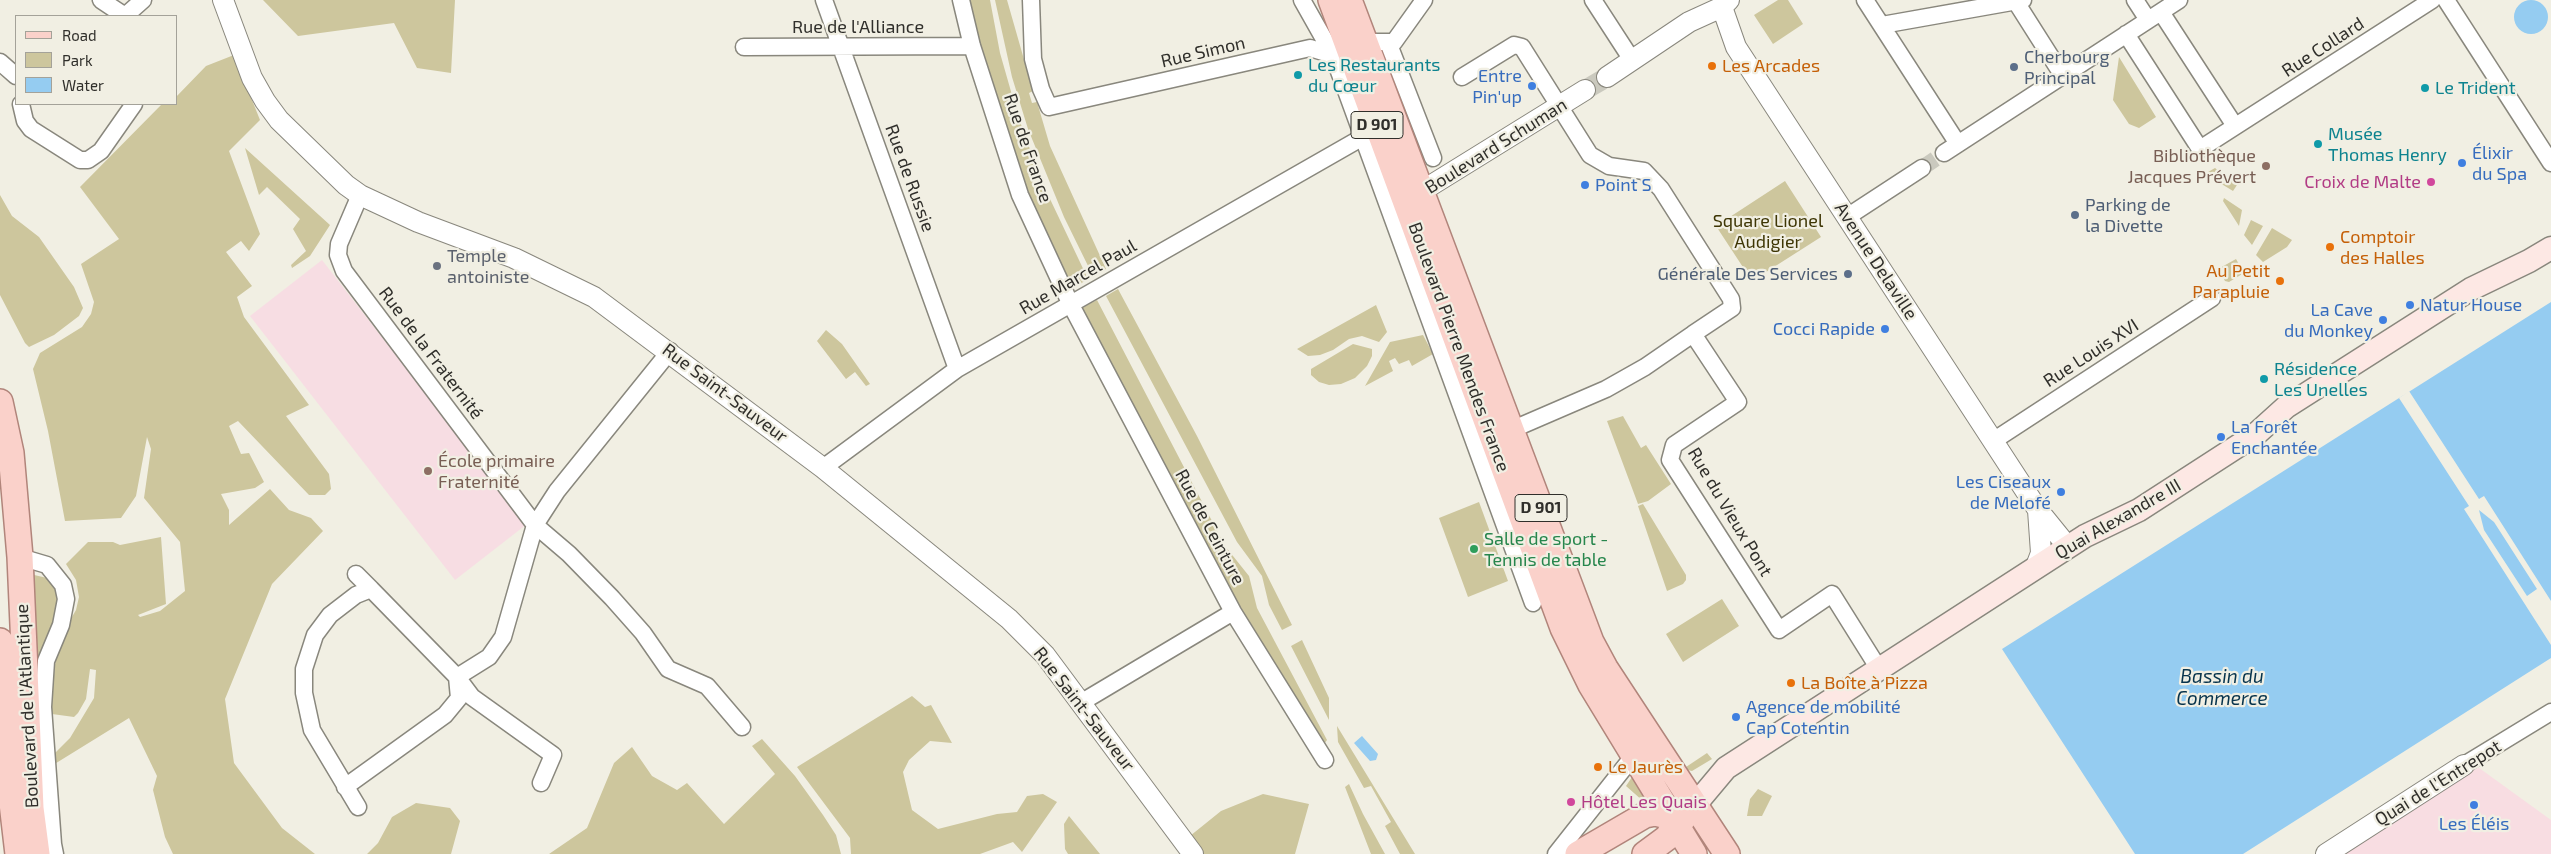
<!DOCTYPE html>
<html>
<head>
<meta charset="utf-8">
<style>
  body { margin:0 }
  #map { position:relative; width:2551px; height:854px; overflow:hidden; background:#f1efe3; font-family:"Exo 2",sans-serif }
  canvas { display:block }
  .legend { position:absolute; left:15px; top:15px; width:162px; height:90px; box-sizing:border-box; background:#f1efe3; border:1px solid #a4a299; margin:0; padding:6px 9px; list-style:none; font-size:15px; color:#302f2b }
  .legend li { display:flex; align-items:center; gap:10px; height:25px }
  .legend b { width:25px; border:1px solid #a4a299 }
</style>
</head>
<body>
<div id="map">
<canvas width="2551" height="854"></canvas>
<ul class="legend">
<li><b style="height:6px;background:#fad1ca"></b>Road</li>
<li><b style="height:14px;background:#cdc69d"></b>Park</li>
<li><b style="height:14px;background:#95ccf1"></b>Water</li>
</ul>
</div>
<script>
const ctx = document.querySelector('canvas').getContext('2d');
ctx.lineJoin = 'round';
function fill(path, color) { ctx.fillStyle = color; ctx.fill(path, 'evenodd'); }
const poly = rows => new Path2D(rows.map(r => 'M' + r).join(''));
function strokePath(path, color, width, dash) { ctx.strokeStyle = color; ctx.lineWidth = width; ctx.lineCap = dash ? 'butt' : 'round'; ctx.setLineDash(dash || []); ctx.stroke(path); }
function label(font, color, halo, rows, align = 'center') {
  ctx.font = font + ' "Exo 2",sans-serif'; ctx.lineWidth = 4.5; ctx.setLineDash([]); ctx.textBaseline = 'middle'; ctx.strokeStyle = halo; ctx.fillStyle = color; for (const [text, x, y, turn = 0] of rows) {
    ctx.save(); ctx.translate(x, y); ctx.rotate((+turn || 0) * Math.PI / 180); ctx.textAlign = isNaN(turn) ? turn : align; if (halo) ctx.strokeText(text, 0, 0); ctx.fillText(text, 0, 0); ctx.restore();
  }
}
const commercial = poly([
  [2475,765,2551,820,2551,854,2337,854]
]);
const education = poly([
  [322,260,527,524,455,580,250,316]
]);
const green = poly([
  [263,0,455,0,451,73,417,68,394,23,298,36],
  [967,0,990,0,1000,53,1018,116,1041,180,1088,279,1072,289,1040,223,1017,162,985,66],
  [995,0,1007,0,1033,91,1029,93,1032,103,1037,102,1050,146,1106,269,1093,276,1064,217,1028,129,1012,77],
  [1778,0,1788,0,1803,24,1773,44,1754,15],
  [234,55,260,120,229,151,260,234,249,251,241,241,226,252,252,286,237,297,244,317,309,405,286,416,329,474,331,489,325,495,309,495,238,421,229,426,241,454,249,453,264,482,255,488,221,494,229,510,229,525,270,489,289,510,311,518,323,531,272,584,225,699,234,763,282,828,315,854,173,854,165,837,153,790,157,776,129,718,53,765,53,755,70,738,94,698,96,670,90,669,86,699,78,713,74,717,52,714,51,681,57,656,65,629,76,610,79,597,76,580,66,564,88,542,113,542,120,545,161,537,166,604,138,615,140,617,160,611,185,591,180,542,144,498,151,449,147,437,136,496,121,518,65,521,48,431,33,369,40,353,82,327,91,314,94,302,81,264,119,239,80,187,162,104,176,104,176,97,206,66],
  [2119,57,2156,117,2139,128,2129,124,2113,100],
  [245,148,330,225,310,256,292,268,291,265,306,251,293,229,300,219,267,187,259,195],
  [2215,168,2237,185,2233,191,2215,180,2208,172],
  [1785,181,1821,237,1752,281,1716,226],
  [0,195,12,216,39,237,74,287,83,308,79,316,54,335,29,347,25,343,0,295],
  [2224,198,2242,210,2239,226,2223,201],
  [2251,220,2263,226,2252,245,2244,235],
  [2272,228,2292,240,2287,247,2263,262,2256,255],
  [2236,259,2244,273,2229,282,2225,281,2218,269],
  [1118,289,1197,436,1292,625,1282,630,1269,605,1262,576,1237,542,1106,296],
  [1097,300,1225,546,1249,576,1257,608,1327,740,1322,747,1240,609,1079,309],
  [1376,305,1387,332,1379,342,1362,336,1349,339,1333,350,1320,355,1308,356,1297,349],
  [826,330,842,344,870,384,866,386,855,372,846,379,817,341],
  [1423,335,1433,354,1412,366,1409,360,1399,364,1395,358,1389,361,1393,371,1365,386,1390,342],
  [1353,344,1372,349,1372,356,1367,366,1355,378,1341,384,1329,385,1319,382,1311,375,1311,369],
  [1623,416,1641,448,1646,445,1671,484,1648,501,1638,504,1607,421],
  [1479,502,1508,581,1468,597,1439,518],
  [1643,504,1686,575,1686,580,1683,584,1667,591,1638,506],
  [30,574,47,578,55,588,59,601,57,618,35,679],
  [1722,599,1739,626,1683,662,1666,634],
  [1302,640,1329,698,1329,720,1291,646],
  [912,696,925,707,931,705,952,743,930,741,909,760,903,772,912,810,938,829,997,814,1017,812,1027,796,1043,794,1057,802,1022,852,1013,842,980,854,851,854,850,838,797,767],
  [1337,726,1415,854,1400,854,1385,826,1391,822,1371,786,1364,788,1338,742],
  [762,739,795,776,823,815,836,835,841,854,549,854,587,828,614,763,632,747,652,776,677,790,687,783,724,824,775,774,752,746],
  [1707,753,1712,759,1692,771,1683,769],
  [1638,768,1648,793,1643,801,1626,786],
  [1349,784,1363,814,1385,854,1371,854,1345,787],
  [1758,789,1772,796,1762,816,1747,816,1750,799],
  [1263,794,1309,804,1295,854,1202,854,1190,836,1221,811],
  [416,803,450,808,460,821,451,854,367,854,378,843,392,817],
  [1069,816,1100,854,1068,854,1065,849,1064,824]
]);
const water = poly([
  '2514 17a17 17 0 1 1 34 0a17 17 0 1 1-34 0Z',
  [2551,302,2551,658,2243,854,2135,854,2002,649],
  [1362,736,1378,754,1376,760,1370,761,1354,743]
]);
const pier = poly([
  [2409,391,2479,499,2484,496,2551,601,2551,645,2464,509,2469,506,2399,398],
  [2479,510,2494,522,2537,589,2527,596,2484,530]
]);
const minorTunnel = poly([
  [1922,168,1944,153]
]);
const tertiaryTunnel = poly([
  [1585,90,1607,77]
]);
const minor = poly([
  [101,0,125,16],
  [824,0,957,369],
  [961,0,972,46,1020,195,1071,305,1233,612,1325,760],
  [1031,0,1033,59,1041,89,1049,107,1310,48,1333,55,1365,42,1394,42,1424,0],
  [1302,0,1333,55,1533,603],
  [1593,0,1632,60],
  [1865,0,1958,144],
  [2135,0,2148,20],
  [2446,0,2551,163],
  [2016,2,2063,76],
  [2161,12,2235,126],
  [125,16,143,0],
  [1882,25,2023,0],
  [2126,34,2200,149,2432,0],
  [1388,42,1433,158],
  [744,47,972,46],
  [0,62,16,76],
  [1462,77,1514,45,1522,47,1590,155,1609,166,1644,171,1661,189,1731,299,1732,308,1693,334,1738,402,1674,445,1670,460,1779,630,1832,594,1879,669],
  [21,104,25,121,31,129,80,160,88,160,101,151,134,104],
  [1944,153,2179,0],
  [360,195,339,244,338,255,344,271,535,525,569,554,612,598,643,633,668,669,707,686,742,727],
  [1847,217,1922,168],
  [1511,430,1606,389,1645,367,1693,334],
  [1993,441,2212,298],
  [823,468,957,369,1363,137],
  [20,557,47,565,63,585,66,599,61,625,46,661,43,707,53,844,55,854],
  [356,574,371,589],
  [1082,702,1233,612],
  [2464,765,2551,712],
  [345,787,445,715,459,698,457,677,489,657,503,637,535,525,557,491,670,351],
  [358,807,312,730,304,693,304,669,315,635,330,615,356,595,371,589,457,677,472,697,553,755,541,783],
  [1556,854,1635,754]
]);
const tertiary = poly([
  [223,0,252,78,265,101,279,120,346,185,360,195,418,222,514,258,594,297,823,468,1009,619,1045,655,1193,854],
  [1722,7,1736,47,2038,510,2068,547],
  [1607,77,1689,22,1722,7,1729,0],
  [1409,199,1585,90],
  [2035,569,2041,553,2038,510],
  [2326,854,2464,765]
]);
const secondary = poly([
  [1695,805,1726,768,2085,536,2139,510,2255,435,2286,407,2471,289,2529,261,2551,248]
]);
const primary = poly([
  [1331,0,1563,628,1591,685,1694,854],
  [1349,0,1591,642,1605,668,1727,854],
  [0,402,11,453,20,557,31,808,37,854],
  [0,641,12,803,18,854],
  [1578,854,1645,815,1655,813,1682,820],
  [1645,854,1668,837,1672,829,1673,819]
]);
const markers = [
  [1712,66,5,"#e8710a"],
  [2014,67,5,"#5c6f8a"],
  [1298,75,5,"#0f9aa8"],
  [1532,86,5,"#3f7fe0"],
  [2425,88,5,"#0f9aa8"],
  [2318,144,5,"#0f9aa8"],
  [2462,163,5,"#3f7fe0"],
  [2266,166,5,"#8d6e63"],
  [2431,182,5,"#d1479c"],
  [1585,185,5,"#3f7fe0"],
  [2075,215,5,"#5c6f8a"],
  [2330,247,5,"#e8710a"],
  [437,266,5,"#6b7280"],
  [1848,274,5,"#5c6f8a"],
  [2280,281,5,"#e8710a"],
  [2410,305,5,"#3f7fe0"],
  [2383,320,5,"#3f7fe0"],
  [1885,329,5,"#3f7fe0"],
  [2264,379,5,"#0f9aa8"],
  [2221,437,5,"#3f7fe0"],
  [428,471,5,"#8d6e63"],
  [2061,492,5,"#3f7fe0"],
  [1474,549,5,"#2e9e5b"],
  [1791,683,5,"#e8710a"],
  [1736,717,5,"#3f7fe0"],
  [1598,767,5,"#e8710a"],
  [1571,802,5,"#d1479c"],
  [2474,805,5,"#3f7fe0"]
];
const shields = [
  [1377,125,52],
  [1541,508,52]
];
const shieldNames = [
  ["D 901",1377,125],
  ["D 901",1541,508]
];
const streetNames = [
  ["Rue de l'Alliance",858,27],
  ["Rue Collard",2323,47,-33],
  ["Rue Simon",1203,52,-13],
  ["Boulevard Schuman",1496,146,-32],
  ["Rue de France",1028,148,71],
  ["Rue de Russie",910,178,70],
  ["Avenue Delaville",1876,261,57],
  ["Rue Marcel Paul",1078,277,-30],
  ["Boulevard Pierre Mendes France",1459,347,70],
  ["Rue de la Fraternité",431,353,53],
  ["Rue Louis XVI",2091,353,-33],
  ["Rue Saint-Sauveur",725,393,37],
  ["Rue du Vieux Pont",1730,512,59],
  ["Quai Alexandre III",2118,519,-30],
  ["Rue de Ceinture",1210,527,62],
  ["Boulevard de l'Atlantique",27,706,-93],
  ["Rue Saint-Sauveur",1084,709,52],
  ["Quai de l'Entrepot",2438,783,-32]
];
const serviceNames = [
  ["Cherbourg",2024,57],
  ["Principal",2024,78],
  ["Parking de",2085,205],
  ["la Divette",2085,226],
  ["Générale Des Services",1838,274,"right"]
];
const cultureNames = [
  ["Les Restaurants",1308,65],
  ["du Cœur",1308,86],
  ["Le Trident",2435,88],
  ["Musée",2328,134],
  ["Thomas Henry",2328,155],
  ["Résidence",2274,369],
  ["Les Unelles",2274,390]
];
const foodNames = [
  ["Les Arcades",1722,66],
  ["Comptoir",2340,237],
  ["des Halles",2340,258],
  ["Au Petit",2270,271,"right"],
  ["Parapluie",2270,292,"right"],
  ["La Boîte à Pizza",1801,683],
  ["Le Jaurès",1608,767]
];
const shopNames = [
  ["Entre",1522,76,"right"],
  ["Pin'up",1522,97,"right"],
  ["Élixir",2472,153],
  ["du Spa",2472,174],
  ["Point S",1595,185],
  ["Natur House",2420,305],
  ["La Cave",2373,310,"right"],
  ["du Monkey",2373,331,"right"],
  ["Cocci Rapide",1875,329,"right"],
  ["La Forêt",2231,427],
  ["Enchantée",2231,448],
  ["Les Ciseaux",2051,482,"right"],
  ["de Melofé",2051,503,"right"],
  ["Agence de mobilité",1746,707],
  ["Cap Cotentin",1746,728],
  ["Les Éléis",2474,824,"center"]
];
const educationNames = [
  ["Bibliothèque",2256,156],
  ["Jacques Prévert",2256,177],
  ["École primaire",438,461,"left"],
  ["Fraternité",438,482,"left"]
];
const hotelNames = [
  ["Croix de Malte",2421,182],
  ["Hôtel Les Quais",1581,802,"left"]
];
const parkNames = [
  ["Square Lionel",1768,221],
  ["Audigier",1768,242]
];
const worshipNames = [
  ["Temple",447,256],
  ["antoiniste",447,277]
];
const leisureNames = [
  ["Salle de sport -",1484,539],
  ["Tennis de table",1484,560]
];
const waterNames = [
  ["Bassin du",2222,677],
  ["Commerce",2222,699]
];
fill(commercial, '#f8dde2');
fill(education, '#f7dde3');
fill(green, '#cdc69d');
fill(water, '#95ccf1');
fill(pier, '#f1efe3');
strokePath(minorTunnel, '#cac9be', 16, [16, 8]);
strokePath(tertiaryTunnel, '#cac9be', 20, [20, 10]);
strokePath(minor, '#89877d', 19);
strokePath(tertiary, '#89877d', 22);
strokePath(secondary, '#89877d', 25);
strokePath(primary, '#b1857b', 28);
strokePath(minor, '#fff', 16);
strokePath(tertiary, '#fff', 20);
strokePath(secondary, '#fde8e4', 22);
strokePath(primary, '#fad1ca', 25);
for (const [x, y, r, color] of markers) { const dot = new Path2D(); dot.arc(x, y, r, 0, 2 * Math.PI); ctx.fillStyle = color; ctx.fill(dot); strokePath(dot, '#f1efe3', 2); }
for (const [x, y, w] of shields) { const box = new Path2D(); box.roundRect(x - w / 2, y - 13.5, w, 27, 4); ctx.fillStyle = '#f1efe3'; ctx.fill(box); strokePath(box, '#302f2b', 1); }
label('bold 16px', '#302f2b', null, shieldNames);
label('18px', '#302f2b', '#f1efe3', streetNames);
label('18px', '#4e5e75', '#f1efe3', serviceNames, 'left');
label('18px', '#0d838f', '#f1efe3', cultureNames, 'left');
label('18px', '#c56008', '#f1efe3', foodNames, 'left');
label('18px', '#366cbe', '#f1efe3', shopNames, 'left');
label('18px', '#785e54', '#f1efe3', educationNames, 'right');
label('18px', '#b23c85', '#f1efe3', hotelNames, 'right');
label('18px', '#3e3605', '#f1efe3', parkNames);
label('18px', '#5b616d', '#f1efe3', worshipNames, 'left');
label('18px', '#27864d', '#f1efe3', leisureNames, 'left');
label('italic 19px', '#07344d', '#f1efe3', waterNames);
</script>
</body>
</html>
